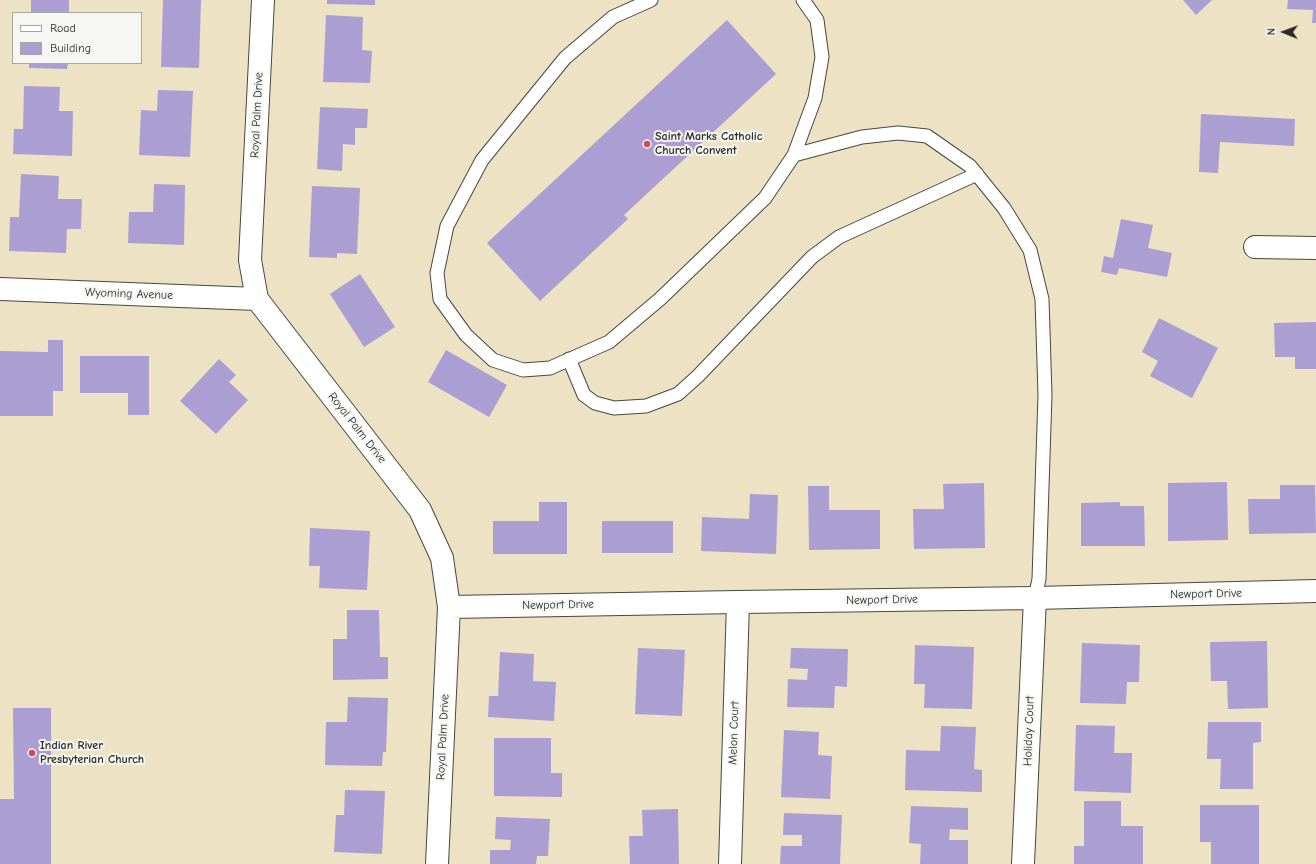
<!DOCTYPE html>
<html>
<head>
<meta charset="utf-8">
<style>
  body { margin:0 }
  #map { position:relative; width:1316px; height:864px; overflow:hidden; background:#ede2c4; font-family:"Comic Neue",sans-serif }
  canvas { display:block }
  .legend { position:absolute; left:12px; top:12px; width:130px; height:52px; box-sizing:border-box; background:#f6f6f2; border:1px solid #a5a5a2; margin:0; padding:5px 7px; list-style:none; font-size:12px; color:#2b2b2b }
  .legend li { display:flex; align-items:center; gap:8px; height:20px }
  .legend b { width:20px; border:1px solid #a5a5a2 }
  .north { position:absolute; left:1264px; top:12px; width:40px; height:40px; -webkit-text-stroke:3px #f6f6f2; paint-order:stroke; rotate:271deg; font-size:11px; font-weight:700; line-height:16px; text-align:center; color:#2b2b2b }
  .north::after { content:''; display:block; margin:auto; width:14px; height:18px; background:#2b2b2b; clip-path:polygon(50% 0,100% 100%,50% 72%,0 100%) }
</style>
</head>
<body>
<div id="map">
<canvas width="1316" height="864"></canvas>
<ul class="legend">
<li><b style="height:5px;background:#fff"></b>Road</li>
<li><b style="height:11px;background:#ab9ed3"></b>Building</li>
</ul>
<div class="north">N</div>
</div>
<script>
const ctx = document.querySelector('canvas').getContext('2d');
ctx.lineJoin = 'round';
function fill(path, color) { ctx.fillStyle = color; ctx.fill(path, 'evenodd'); }
const poly = rows => new Path2D(rows.map(r => 'M' + r).join(''));
function strokePath(path, color, width, dash) { ctx.strokeStyle = color; ctx.lineWidth = width; ctx.lineCap = dash ? 'butt' : 'round'; ctx.setLineDash(dash || []); ctx.stroke(path); }
function label(font, color, halo, rows, align = 'center') {
  ctx.font = font + ' "Comic Neue",sans-serif'; ctx.lineWidth = 4; ctx.setLineDash([]); ctx.textBaseline = 'middle'; ctx.strokeStyle = halo; ctx.fillStyle = color; for (const [text, x, y, turn = 0] of rows) {
    ctx.save(); ctx.translate(x, y); ctx.rotate((+turn || 0) * Math.PI / 180); ctx.textAlign = isNaN(turn) ? turn : align; if (halo) ctx.strokeText(text, 0, 0); ctx.fillText(text, 0, 0); ctx.restore();
  }
}
const building = poly([
  [31,0,69,0,69,13,31,13],
  [163,0,201,0,199,68,161,67],
  [327,0,375,0,375,5,327,4],
  [1183,0,1212,0,1196,15],
  [1288,0,1316,0,1316,23,1312,23,1313,10,1287,9],
  [326,15,363,17,362,50,372,51,370,83,323,82],
  [727,20,776,74,624,215,628,219,540,301,487,243],
  [29,63,68,63,67,69,29,68],
  [24,86,60,87,59,111,73,111,72,156,13,154,14,129,23,129],
  [158,90,193,91,190,157,139,155,141,110,157,111],
  [320,107,368,109,367,128,355,128,355,145,343,144,342,171,317,169],
  [1201,114,1295,119,1294,146,1220,142,1218,173,1199,172],
  [21,174,59,176,58,199,82,199,81,229,67,229,66,253,9,251,10,217,19,217],
  [154,184,185,185,184,245,128,243,129,212,153,212],
  [312,186,360,188,357,254,337,253,337,258,309,257],
  [1121,219,1153,225,1148,248,1172,253,1167,277,1119,268,1117,275,1101,272,1104,256,1113,258],
  [360,274,395,327,364,347,330,294],
  [1159,318,1218,348,1192,398,1150,376,1158,361,1142,352],
  [1316,322,1316,369,1295,369,1295,357,1275,357,1274,323],
  [48,340,63,340,63,391,53,391,53,416,0,416,0,351,48,352],
  [446,350,507,385,489,417,428,382],
  [80,356,149,356,149,415,128,415,128,393,80,393],
  [219,359,236,375,229,382,248,400,216,434,180,401],
  [1227,482,1228,540,1168,541,1168,483],
  [984,483,985,548,914,549,913,509,944,509,943,484],
  [1280,485,1315,485,1316,533,1249,534,1248,499,1280,499],
  [808,486,829,486,829,510,880,510,880,549,809,550],
  [750,494,778,495,776,554,701,551,702,517,749,519],
  [539,502,567,502,567,554,493,554,493,521,539,521],
  [1120,502,1120,506,1144,506,1145,546,1081,546,1081,503],
  [602,521,673,521,673,553,602,553],
  [310,528,370,531,367,590,319,588,320,566,309,566],
  [347,610,379,610,380,657,388,657,388,679,333,680,333,639,347,639],
  [1267,641,1268,708,1228,709,1227,681,1211,681,1210,642],
  [1082,643,1140,645,1139,682,1127,682,1126,704,1080,703],
  [915,645,974,647,972,709,924,708,925,684,914,684],
  [638,648,685,650,682,716,635,714],
  [791,648,848,649,847,687,835,686,834,708,787,707,788,679,807,680,808,669,790,668],
  [500,652,534,654,533,681,556,682,554,721,488,717,489,696,498,696],
  [348,697,388,698,386,752,383,752,382,766,325,765,326,722,347,722],
  [13,708,51,708,51,864,0,864,0,799,14,799],
  [1208,722,1261,722,1261,742,1253,743,1253,789,1220,789,1221,759,1207,759],
  [1076,725,1115,726,1114,753,1132,753,1131,793,1074,791],
  [941,726,976,727,974,769,982,770,982,792,905,790,906,750,940,751],
  [784,730,819,732,818,755,832,756,830,799,781,797],
  [494,738,551,738,551,773,562,773,562,797,494,796],
  [345,790,385,791,382,854,334,852,336,815,344,815],
  [1084,801,1121,801,1121,826,1143,826,1143,864,1074,864,1074,846,1084,846],
  [1200,805,1259,805,1259,864,1211,864,1211,842,1200,842],
  [911,806,968,808,968,830,950,829,949,840,968,840,968,864,920,864,921,844,909,843],
  [678,809,679,864,630,864,629,836,643,836,642,810],
  [784,813,842,815,840,864,780,864,781,846,802,846,802,835,783,835],
  [496,817,550,819,548,856,537,856,536,864,490,864,490,850,510,850,511,840,495,839]
]);
const service = poly([
  [651,0,613,17,565,58,482,160,447,226,437,273,440,299,466,335,493,360,523,370,550,368,609,342,660,299,765,198,794,155,815,98,822,57,817,20,803,0],
  [794,155,862,137,898,133,927,136,970,166,1004,208,1030,250,1042,299,1045,395,1039,579,1035,598],
  [569,359,584,395,595,403,614,408,646,406,678,394,698,376,812,257,839,237,977,174]
]);
const minor = poly([
  [263,0,250,260,257,299,420,510,442,558,449,607,437,864],
  [1255,247,1316,248],
  [0,289,257,299],
  [449,607,738,602,1035,598,1316,591],
  [730,864,738,602],
  [1023,864,1035,598]
]);
const markers = [
  [647,144,4,"#d1495b"],
  [32,753,4,"#d1495b"]
];
const streetNames = [
  ["Royal Palm Drive",257,115,-87],
  ["Wyoming Avenue",129,294,2],
  ["Royal Palm Drive",357,428,52],
  ["Newport Drive",1206,594,-1],
  ["Newport Drive",882,600,-1],
  ["Newport Drive",558,605,-1],
  ["Holiday Court",1029,731,-88],
  ["Melon Court",734,733,-88],
  ["Royal Palm Drive",443,737,-87]
];
const poiNames = [
  ["Saint Marks Catholic",655,137],
  ["Church Convent",655,151],
  ["Indian River",40,746],
  ["Presbyterian Church",40,760]
];
fill(building, '#ab9ed3');
strokePath(service, '#484642', 15);
strokePath(minor, '#484642', 24);
strokePath(service, '#fff', 13);
strokePath(minor, '#fff', 22);
for (const [x, y, r, color] of markers) { const dot = new Path2D(); dot.arc(x, y, r, 0, 2 * Math.PI); ctx.fillStyle = color; ctx.fill(dot); strokePath(dot, '#f6f6f2', 1.5); }
label('12px', '#2b2b2b', '#f6f6f2', streetNames);
label('bold 12px', '#2b2b2b', '#f6f6f2', poiNames, 'left');
</script>
</body>
</html>
